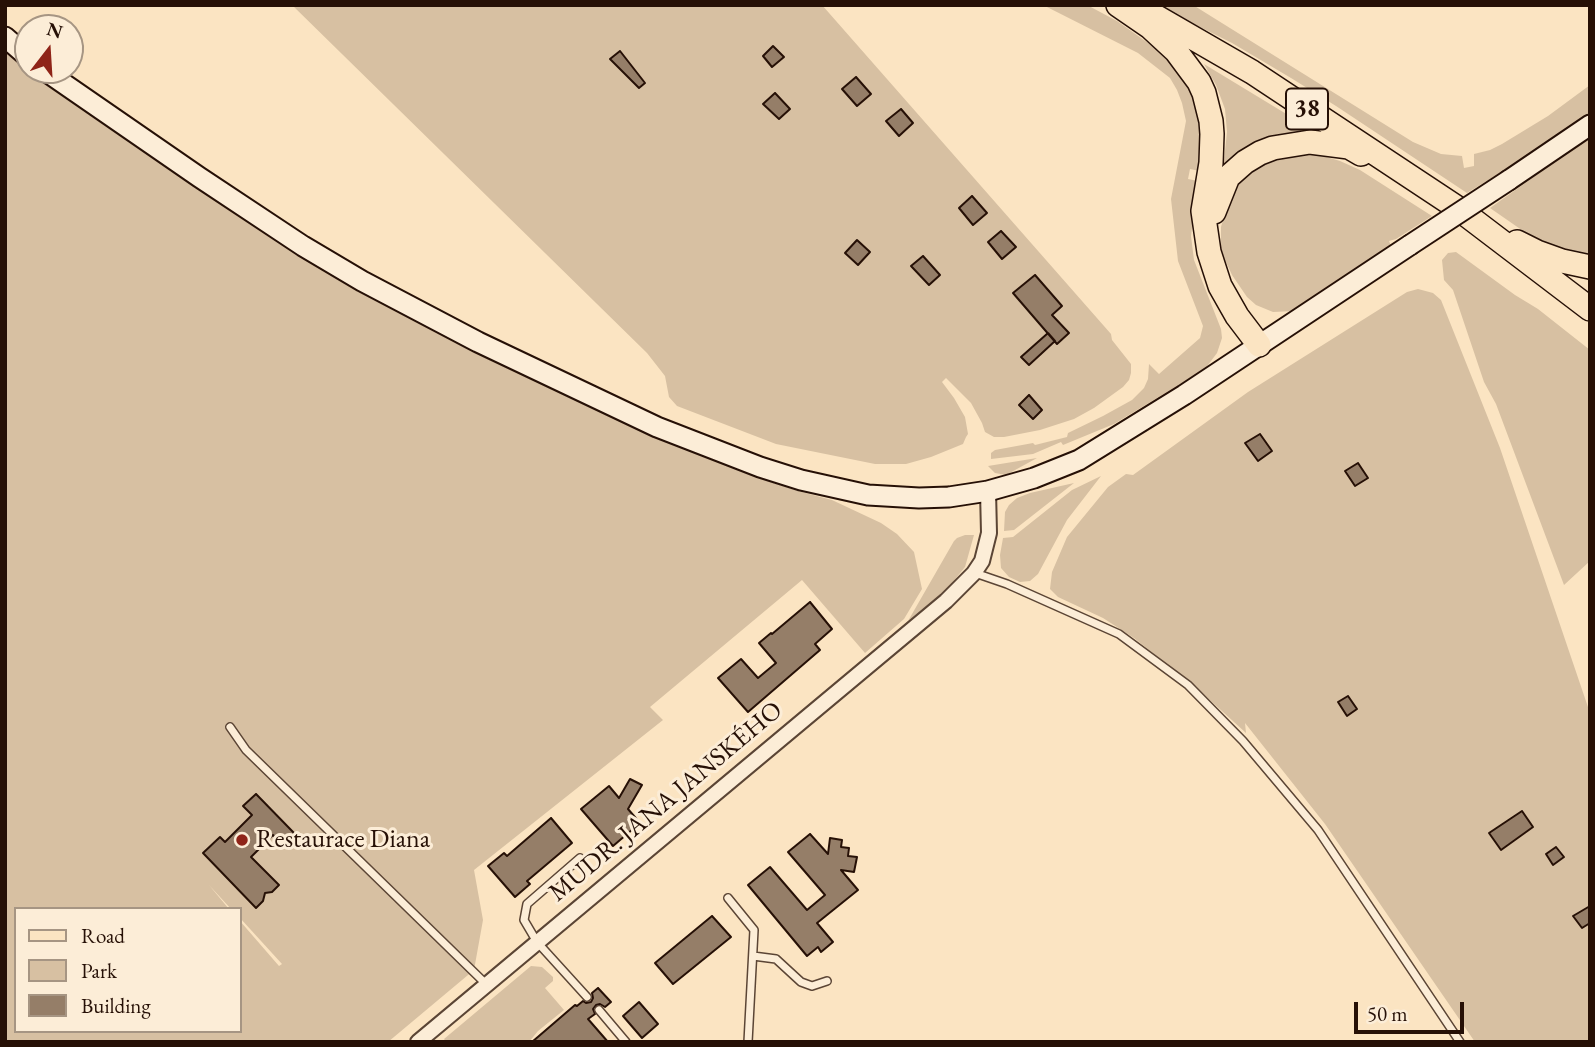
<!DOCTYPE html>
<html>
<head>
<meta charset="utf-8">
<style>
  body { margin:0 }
  #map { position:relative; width:1595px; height:1047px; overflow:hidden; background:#fbe4c2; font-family:"EB Garamond",serif }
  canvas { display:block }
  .frame { position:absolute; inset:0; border:7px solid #261006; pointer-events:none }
  .legend { position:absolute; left:14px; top:907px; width:228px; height:126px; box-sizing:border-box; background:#fcedd7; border:2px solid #a69583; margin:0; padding:9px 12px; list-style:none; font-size:21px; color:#261006 }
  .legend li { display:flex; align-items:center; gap:14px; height:35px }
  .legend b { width:35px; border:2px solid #a69583 }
  .north { position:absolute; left:14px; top:14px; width:70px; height:70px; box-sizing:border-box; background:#fcedd7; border:2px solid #a69583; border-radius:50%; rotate:17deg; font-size:19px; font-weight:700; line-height:28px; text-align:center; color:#261006 }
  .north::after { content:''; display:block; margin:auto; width:24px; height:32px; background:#8f2418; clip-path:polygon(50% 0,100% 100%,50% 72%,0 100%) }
  .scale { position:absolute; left:1354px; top:1002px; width:110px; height:32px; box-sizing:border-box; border:4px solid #261006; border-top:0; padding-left:9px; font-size:21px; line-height:24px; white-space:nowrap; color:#261006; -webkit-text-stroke:5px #fcedd7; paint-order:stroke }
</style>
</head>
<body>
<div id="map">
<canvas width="1595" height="1047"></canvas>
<div class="frame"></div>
<ul class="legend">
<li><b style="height:9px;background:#fbe4c2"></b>Road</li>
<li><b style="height:19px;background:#d7c0a2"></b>Park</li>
<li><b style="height:19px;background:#957e68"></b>Building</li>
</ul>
<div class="north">N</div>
<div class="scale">50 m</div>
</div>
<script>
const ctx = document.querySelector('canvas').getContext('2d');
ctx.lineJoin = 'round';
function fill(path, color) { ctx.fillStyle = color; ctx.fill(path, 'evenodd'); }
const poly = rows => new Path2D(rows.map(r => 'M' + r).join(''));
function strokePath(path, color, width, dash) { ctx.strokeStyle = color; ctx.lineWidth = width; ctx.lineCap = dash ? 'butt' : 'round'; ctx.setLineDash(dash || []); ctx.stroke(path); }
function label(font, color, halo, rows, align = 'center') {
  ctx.font = font + ' "EB Garamond",serif'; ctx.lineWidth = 6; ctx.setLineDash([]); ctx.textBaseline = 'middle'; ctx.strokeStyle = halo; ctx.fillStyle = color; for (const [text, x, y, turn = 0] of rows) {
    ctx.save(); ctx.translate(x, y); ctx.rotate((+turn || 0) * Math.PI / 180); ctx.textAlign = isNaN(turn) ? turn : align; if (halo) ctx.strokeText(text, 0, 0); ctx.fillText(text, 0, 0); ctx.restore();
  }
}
const green = poly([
  [292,5,822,5,1111,334,1112,340,1131,364,1131,373,1129,380,1123,387,1094,408,1074,419,1040,430,1004,437,994,437,985,432,982,423,971,403,946,378,942,382,954,398,965,417,968,434,966,437,963,444,931,457,906,464,875,464,776,444,677,406,669,397,665,376,647,353],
  [1043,5,1087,5,1117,21,1151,45,1166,57,1187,80,1199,112,1202,133,1200,171,1190,169,1188,179,1198,181,1191,236,1194,260,1221,329,1222,338,1217,353,1205,369,1114,424,1063,445,1061,442,1033,454,991,459,991,453,995,450,1033,443,1035,445,1067,437,1068,433,1103,416,1132,400,1144,388,1148,379,1149,364,1159,374,1200,338,1203,326,1178,261,1171,199,1186,121,1182,103,1177,90,1170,78,1138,53],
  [1156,5,1193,5,1413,142,1441,154,1462,156,1464,168,1474,166,1474,154,1490,150,1502,144,1548,116,1590,85,1590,112,1514,164,1467,193,1336,106,1291,78,1232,43],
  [5,52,30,74,193,186,241,217,297,255,357,291,473,352,653,437,756,477,798,491,832,500,881,523,897,534,914,552,922,589,904,619,865,653,802,580,650,707,663,720,474,870,483,920,474,970,388,1042,5,1042],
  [209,885,231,909,240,909,240,918,282,964,279,966,240,921,240,1031,16,1031,16,909,229,909],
  [1204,64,1316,132,1280,134,1260,141,1240,153,1223,170,1227,132,1225,109,1216,85],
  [1590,137,1590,257,1573,256,1539,242,1490,208],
  [1302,153,1323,156,1340,161,1360,170,1432,216,1396,239,1389,241,1391,246,1294,311,1273,312,1256,305,1247,297,1232,275,1225,260,1221,248,1221,227,1228,201,1236,186,1248,174,1263,163,1283,155],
  [1456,252,1515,295,1538,309,1590,350,1590,561,1564,585,1496,404,1484,382,1453,290,1444,280,1442,260,1448,253],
  [1418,289,1433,293,1441,300,1500,448,1590,713,1590,1042,1475,1042,1325,824,1245,723,1246,733,1199,690,1134,638,1103,618,1058,597,1050,589,1052,572,1067,537,1108,487,1126,474,1133,475,1248,392,1407,292],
  [1037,458,1006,475,995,473,988,466],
  [1101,476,1067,520,1038,574,1030,581,1020,582,1009,577,1001,568,1000,555,1003,538,1013,537,1072,490],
  [1074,483,1014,530,1004,531,1005,512,1009,505,1017,498,1030,493],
  [965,535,974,535,965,567,947,589,908,621,954,541,957,538],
  [531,966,542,967,553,977,553,981,545,988,564,1010,538,1031,529,1042,472,1040,446,1042,444,1039]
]);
const building = poly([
  [773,46,784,57,772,67,763,56,773,46],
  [620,51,645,83,639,88,610,59,620,51],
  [856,77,871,94,857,106,842,89,856,77],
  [775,93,790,109,779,119,763,104,775,93],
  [901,109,913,123,899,136,886,121,901,109],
  [972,196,987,213,973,225,959,208,972,196],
  [1001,231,1016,247,1002,259,988,242,1001,231],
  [857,240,870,252,858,265,845,253,857,240],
  [923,256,940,275,929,285,911,266,923,256],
  [1035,275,1062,306,1052,315,1069,333,1057,344,1013,293,1035,275],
  [1048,333,1055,341,1029,365,1021,357,1048,333],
  [1029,395,1042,410,1033,419,1019,405,1029,395],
  [1260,434,1272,451,1258,461,1245,443,1260,434],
  [1358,463,1368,478,1355,486,1345,471,1358,463],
  [810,602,832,629,815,644,820,650,748,712,718,678,741,659,758,678,776,663,759,643,771,633,772,634,810,602],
  [1348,696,1357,709,1347,716,1338,702,1348,696],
  [630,779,642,785,628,809,640,823,613,846,581,809,609,786,619,798,630,779],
  [256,794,294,833,282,845,273,835,251,857,279,885,272,892,265,893,263,901,256,908,203,853,220,837,225,842,252,815,243,806,256,794],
  [1522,811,1533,827,1501,850,1489,833,1522,811],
  [551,818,572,843,527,881,530,884,515,897,488,866,504,853,507,856,551,818],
  [810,834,828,854,830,838,842,840,841,847,849,848,848,856,857,857,854,872,841,870,858,890,817,923,833,942,821,952,818,947,807,956,748,885,770,867,807,910,825,895,788,852,810,834],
  [1556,847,1564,857,1553,865,1546,854,1556,847],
  [1590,906,1590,923,1582,928,1573,916,1590,906],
  [712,916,731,937,673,984,655,963,712,916],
  [598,988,611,1002,605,1007,600,1004,596,1005,593,1009,595,1014,588,1019,608,1042,532,1042,575,1005,577,1006,583,1001,586,1003,591,1002,593,998,592,993,598,988],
  [639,1002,658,1024,642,1038,623,1016,639,1002]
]);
const lane = poly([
  [975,573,1007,584,1119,634,1188,685,1243,741,1318,830,1460,1042],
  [230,727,246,750,486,984],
  [580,858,527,904,524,920,537,942,587,997],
  [728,898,754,930,748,1042],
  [753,956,776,959,801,982,812,986,827,981],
  [599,1010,626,1042]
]);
const street = poly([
  [418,1042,946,601,974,573,982,561,989,533,988,491]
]);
const secondary = poly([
  [5,37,28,57],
  [44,70,199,177,303,246,362,281,478,342,657,427,760,467,801,480,868,495,919,498,949,497,988,491,1034,478,1079,460,1184,395,1410,245],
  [1509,180,1590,125]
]);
const primary = poly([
  [1118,5,1150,27,1176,51,1199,82,1204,93,1211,121,1212,134,1211,163,1203,211,1209,252,1220,286,1237,316,1259,345],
  [1136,5,1252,72,1456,207,1590,309],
  [1214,212,1228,177,1245,162,1260,153,1273,148,1310,142,1349,147,1361,154],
  [1517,242,1537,252,1562,261,1590,267]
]);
const secondaryBridge = poly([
  [1410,245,1509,180]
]);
const markers = [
  [242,840,7,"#8f2418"]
];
const shields = [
  [1307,109,42]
];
const shieldNames = [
  ["38",1307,109]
];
const streetNames = [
  ["MUDR. JANA JANSKÉHO",666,802,-40]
];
const poiNames = [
  ["Restaurace Diana",256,840]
];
fill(green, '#d7c0a2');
fill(building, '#957e68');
strokePath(building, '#261006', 2);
strokePath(lane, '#5b4535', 10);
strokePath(street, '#5b4535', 18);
strokePath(secondary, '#261006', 23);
strokePath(primary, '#261006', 26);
strokePath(lane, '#fcedd7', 7);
strokePath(street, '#fcedd7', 14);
strokePath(secondary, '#fcedd7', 19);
strokePath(primary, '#fbe4c2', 23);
strokePath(secondaryBridge, '#261006', 23, []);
strokePath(secondaryBridge, '#fcedd7', 19);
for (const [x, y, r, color] of markers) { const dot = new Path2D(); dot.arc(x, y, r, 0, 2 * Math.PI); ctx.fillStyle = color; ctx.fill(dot); strokePath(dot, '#fcedd7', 2.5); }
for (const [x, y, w] of shields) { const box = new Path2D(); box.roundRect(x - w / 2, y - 20.5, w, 41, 5); ctx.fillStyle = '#fcedd7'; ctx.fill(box); strokePath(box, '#261006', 2); }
label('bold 24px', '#261006', null, shieldNames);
label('26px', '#261006', '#fcedd7', streetNames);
label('26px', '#261006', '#fcedd7', poiNames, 'left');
</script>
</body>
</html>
